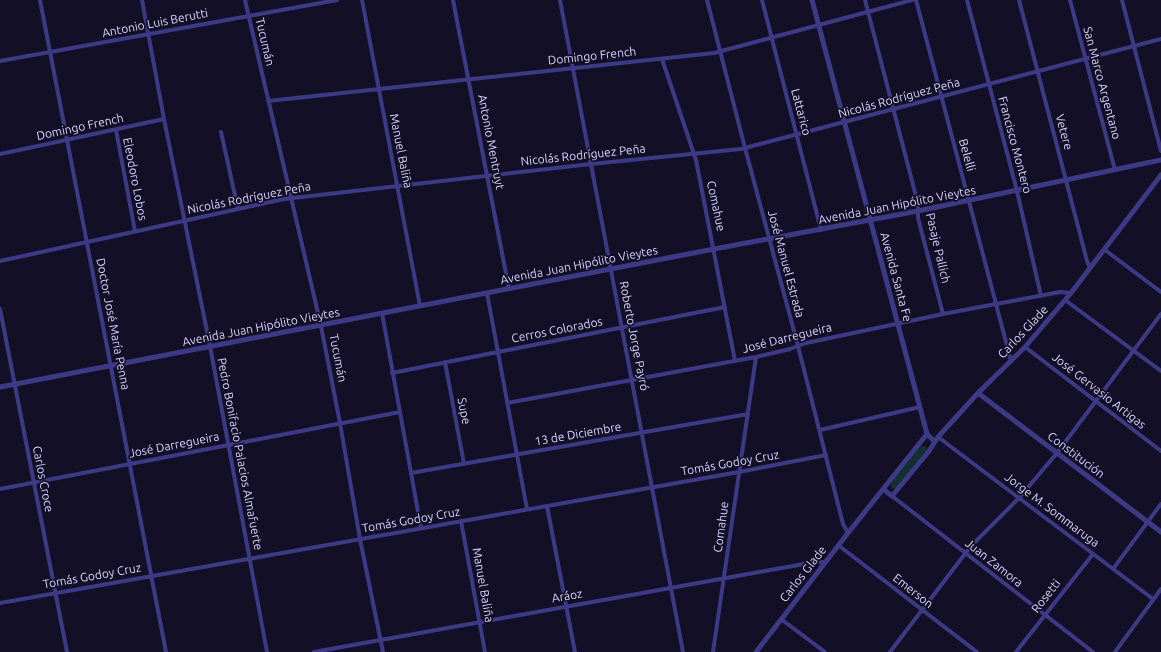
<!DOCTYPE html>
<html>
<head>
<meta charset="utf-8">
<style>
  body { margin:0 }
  canvas { display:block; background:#130f26 }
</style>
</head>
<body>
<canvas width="1161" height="652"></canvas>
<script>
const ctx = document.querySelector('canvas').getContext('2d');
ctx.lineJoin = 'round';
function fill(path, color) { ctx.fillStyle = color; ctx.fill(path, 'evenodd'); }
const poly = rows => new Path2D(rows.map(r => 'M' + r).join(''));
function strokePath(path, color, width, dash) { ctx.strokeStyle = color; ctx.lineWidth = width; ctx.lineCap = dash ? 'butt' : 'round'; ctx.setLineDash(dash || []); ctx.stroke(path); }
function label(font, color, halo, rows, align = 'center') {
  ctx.font = font + ' Ubuntu,sans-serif'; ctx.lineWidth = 3.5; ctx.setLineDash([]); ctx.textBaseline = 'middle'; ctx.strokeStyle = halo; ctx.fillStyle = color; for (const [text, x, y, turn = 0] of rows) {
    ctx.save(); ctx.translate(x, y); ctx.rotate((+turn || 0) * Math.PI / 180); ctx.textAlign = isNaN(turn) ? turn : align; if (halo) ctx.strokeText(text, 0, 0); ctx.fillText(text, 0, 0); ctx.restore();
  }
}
const green = poly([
  [923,446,926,447,927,449,895,489,891,487,891,483,920,447]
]);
const minor = poly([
  [40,0,166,652],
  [142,0,164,119,210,346,267,652],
  [245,0,321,326,340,423,360,539,383,652],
  [362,0,420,306],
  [453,0,509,289],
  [560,0,683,652],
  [707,0,745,148,798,346,843,524,848,533],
  [762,0,821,230],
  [865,0,918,204,918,218,943,314],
  [916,0,1011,361],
  [967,0,1017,191,1041,296],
  [1019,0,1087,261,1090,268],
  [1070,0,1115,170],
  [1122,0,1161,151],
  [662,59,696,160,735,361],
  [0,61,337,0],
  [268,101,714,53,912,0],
  [116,130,135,231],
  [221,132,238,209],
  [0,154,164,119],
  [1105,250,1161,292],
  [0,261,284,199,591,164,741,149,1161,39],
  [487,293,527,509],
  [1065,300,1161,371],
  [0,309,67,652],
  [382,313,421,528],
  [1025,347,1161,451],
  [445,362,464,464],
  [392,373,725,307],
  [507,403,756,357,790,349,806,343,943,314,1060,292,1071,293],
  [820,430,920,407],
  [938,437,1153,599],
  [411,473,748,414],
  [0,489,400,412],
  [892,496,1093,652],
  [547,506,575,652],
  [461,521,485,652],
  [838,545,977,652],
  [1113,569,1161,504],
  [0,603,739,472,826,455],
  [781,619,825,652],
  [314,652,815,562,825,562],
  [713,652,756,357],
  [890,652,971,546,1019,498,1057,453,1161,314],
  [1016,652,1093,554],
  [1115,652,1161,589]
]);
const tertiary = poly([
  [812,0,927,434,934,441],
  [0,387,714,249,918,211,1161,160],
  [978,393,1161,532],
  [883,489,892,496,929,451,938,437,978,393,1025,347,1071,293,1161,175],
  [756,652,848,533,927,434]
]);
const streetNames = [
  ["Antonio Luis Berutti",155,23,-11],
  ["Tucumán",265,42,77],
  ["Domingo French",592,56,-6],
  ["San Marco Argentano",1102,83,75],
  ["Nicolás Rodríguez Peña",899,98,-15],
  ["Lattarico",801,112,75],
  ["Domingo French",80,127,-12],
  ["Vetere",1064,132,75],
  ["Antonio Mentruyt",491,142,79],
  ["Francisco Montero",1015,145,75],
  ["Manuel Baliña",401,151,79],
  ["Nicolás Rodríguez Peña",583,155,-6],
  ["Belelli",967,155,75],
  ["Eleodoro Lobos",135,179,79],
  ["Nicolás Rodríguez Peña",249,198,-11],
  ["Avenida Juan Hipólito Vieytes",897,205,-11],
  ["Comahue",716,206,78],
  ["Pasaje Pallich",938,248,77],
  ["José Manuel Estrada",786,264,75],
  ["Avenida Juan Hipólito Vieytes",579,265,-11],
  ["Avenida Santa Fe",896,277,75],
  ["Doctor José María Penna",113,324,79],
  ["Avenida Juan Hipólito Vieytes",261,327,-11],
  ["Cerros Colorados",557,330,-11],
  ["Carlos Glade",1023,332,-47],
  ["Roberto Jorge Payró",634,336,79],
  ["José Darregueira",787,338,-14],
  ["Tucumán",338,358,79],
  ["José Gervasio Artigas",1099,391,38],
  ["Supe",464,411,79],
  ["13 de Diciembre",578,434,-10],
  ["José Darregueira",174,445,-11],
  ["Pedro Bonifacio Palacios Almafuerte",240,454,79],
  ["Constitución",1076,455,37],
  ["Tomás Godoy Cruz",730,463,-10],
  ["Carlos Croce",43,479,79],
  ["Jorge M. Sommaruga",1052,510,37],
  ["Tomás Godoy Cruz",411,520,-10],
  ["Comahue",721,527,-82],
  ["Juan Zamora",994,563,38],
  ["Carlos Glade",803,574,-52],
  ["Tomás Godoy Cruz",92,576,-10],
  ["Manuel Baliña",483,585,80],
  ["Emerson",913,591,38],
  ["Aráoz",567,596,-10],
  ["Rosetti",1046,596,-52]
];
fill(green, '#12302f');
strokePath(minor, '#3d3a85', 4);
strokePath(tertiary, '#3d3a85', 5);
label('12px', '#d9d4ff', '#130f26', streetNames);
</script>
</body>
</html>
